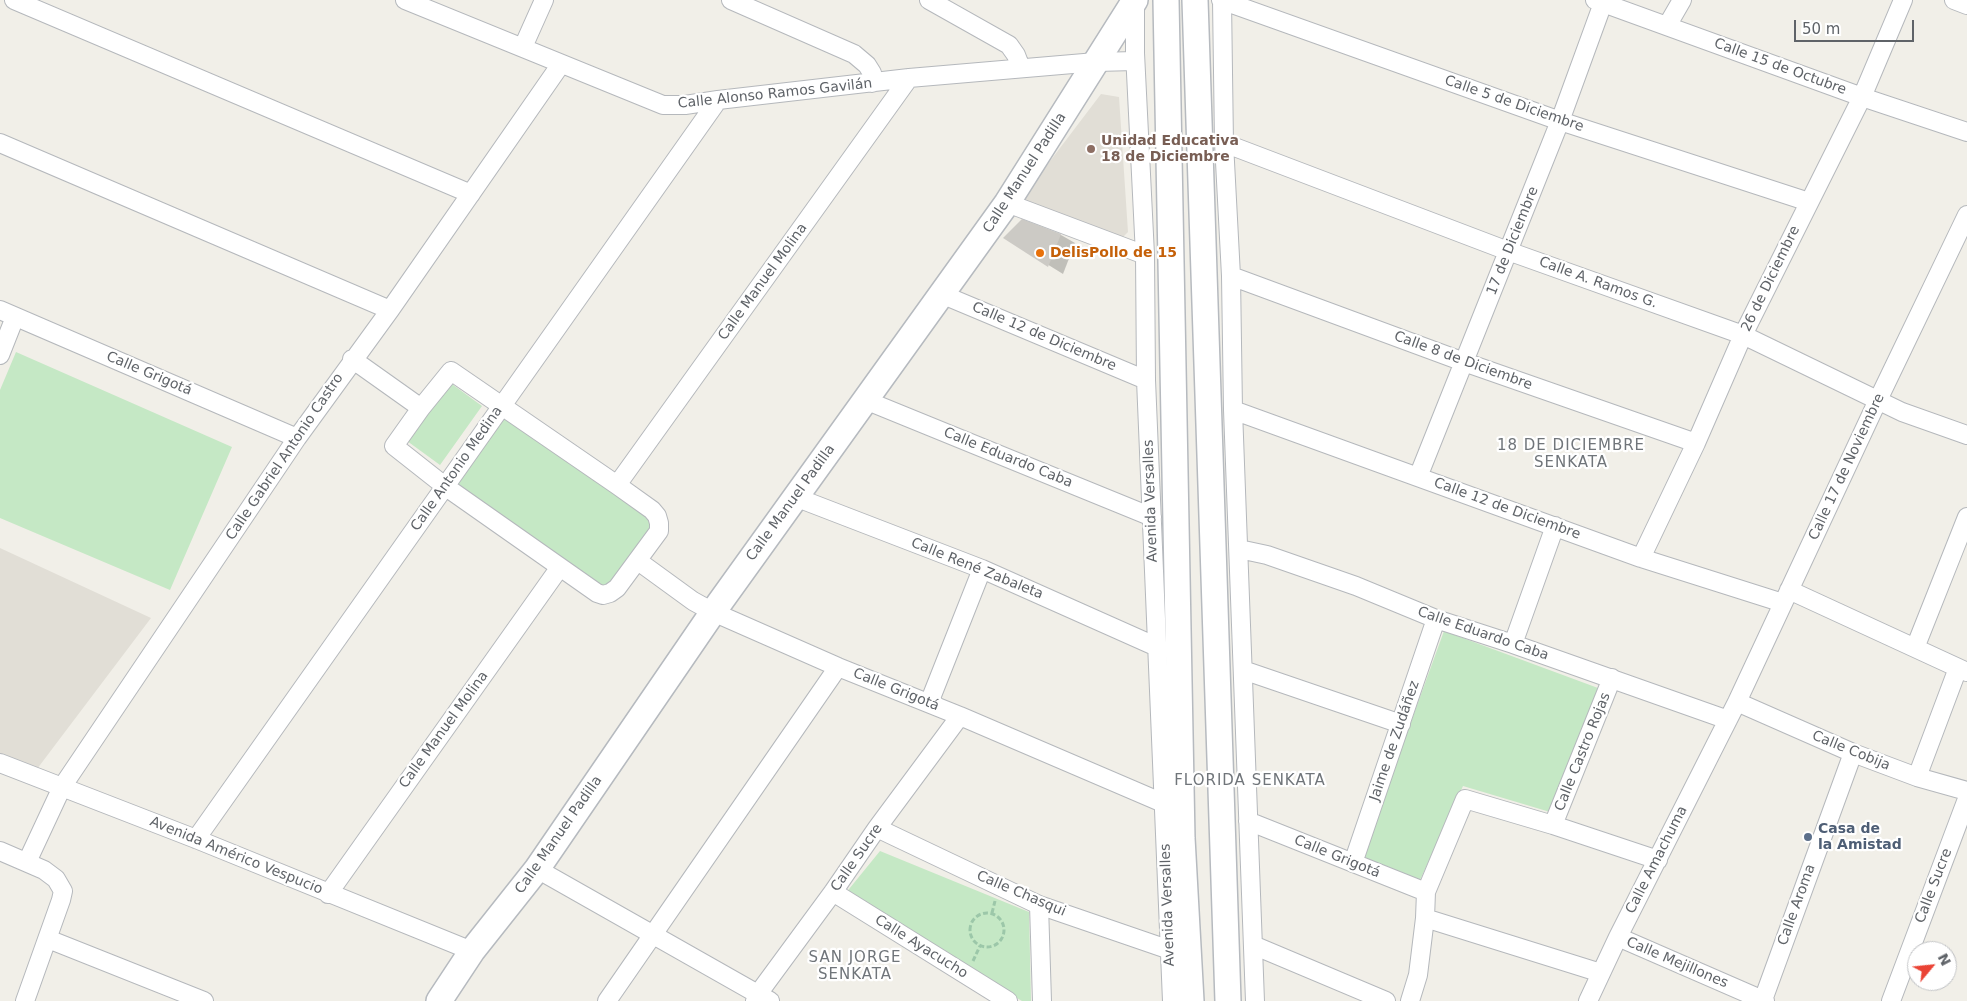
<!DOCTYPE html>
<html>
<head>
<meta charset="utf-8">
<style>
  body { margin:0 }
  #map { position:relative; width:1967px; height:1001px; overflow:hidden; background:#f1efe8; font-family:"DejaVu Sans",sans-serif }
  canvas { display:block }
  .north { position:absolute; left:1907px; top:941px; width:50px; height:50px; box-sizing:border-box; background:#fff; border:1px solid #bfc1c3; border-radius:50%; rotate:62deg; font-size:14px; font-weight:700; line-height:20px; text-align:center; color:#5f6368 }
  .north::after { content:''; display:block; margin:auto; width:18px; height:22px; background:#ea4335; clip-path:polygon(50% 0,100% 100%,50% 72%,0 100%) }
  .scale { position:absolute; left:1794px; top:20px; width:120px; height:22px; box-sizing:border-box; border:2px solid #5f6368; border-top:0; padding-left:6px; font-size:15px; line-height:18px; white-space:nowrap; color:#5f6368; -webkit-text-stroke:4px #fff; paint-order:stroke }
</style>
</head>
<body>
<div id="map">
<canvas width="1967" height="1001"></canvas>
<div class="north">N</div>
<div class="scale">50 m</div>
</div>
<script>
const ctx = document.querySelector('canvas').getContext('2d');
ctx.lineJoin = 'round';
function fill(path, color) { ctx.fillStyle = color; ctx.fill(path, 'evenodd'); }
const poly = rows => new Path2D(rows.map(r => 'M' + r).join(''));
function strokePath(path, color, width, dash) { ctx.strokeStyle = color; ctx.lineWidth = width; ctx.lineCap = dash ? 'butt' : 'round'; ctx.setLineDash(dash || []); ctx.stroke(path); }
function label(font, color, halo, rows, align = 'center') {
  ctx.font = font + ' "DejaVu Sans",sans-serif'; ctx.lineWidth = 4.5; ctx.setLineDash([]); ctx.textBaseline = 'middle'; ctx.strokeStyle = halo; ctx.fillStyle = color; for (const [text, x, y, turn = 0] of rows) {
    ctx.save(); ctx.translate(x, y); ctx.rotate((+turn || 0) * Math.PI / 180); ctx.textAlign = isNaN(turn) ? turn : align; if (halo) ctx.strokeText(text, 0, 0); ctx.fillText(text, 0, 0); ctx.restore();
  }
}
const education = poly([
  [1101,94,1119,97,1128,232,1117,243,1019,202],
  [0,548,151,618,37,769,0,754]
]);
const green = poly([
  [16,352,232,447,170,590,0,518,0,390],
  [445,379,482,406,440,465,403,438],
  [506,415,651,520,650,532,615,581,602,588,457,484],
  [1444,631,1598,688,1550,812,1463,786,1420,880,1362,857],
  [880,851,1029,912,1031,1001,1022,1001,845,894]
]);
const shadow = poly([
  [1022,220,1061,235,1075,243,1063,274,1005,238]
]);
const building = poly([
  [1022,219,1061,234,1048,267,1003,238]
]);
const path = poly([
  '970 930a17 17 0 1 1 34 0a17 17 0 1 1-34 0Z',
  [992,913,995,901],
  [973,961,980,946]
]);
const street = poly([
  [14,0,471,194],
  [405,0,663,105,685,105,718,100,909,78,1096,62,1135,61],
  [731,0,854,54,867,65,872,73,872,83],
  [929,0,1009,45,1016,55,1021,68],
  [1135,0,1135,53,1145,255,1146,380,1172,1001],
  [1221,0,1560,121,1809,202],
  [1222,0,1224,143,1231,276,1233,410,1255,1001],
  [1595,0,1862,97,1967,132],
  [1954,0,1967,5],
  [1667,26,1682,0],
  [523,47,544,0],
  [0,143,390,310],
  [1224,143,1508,251,1743,335,1902,412,1967,435],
  [1007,203,1145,255],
  [1231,276,1464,362,1696,443],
  [941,294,1146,380],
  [0,310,297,438],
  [0,355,15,317],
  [352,359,421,408],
  [451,371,617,485,652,510,657,516,659,523,659,531,617,588,610,593,603,595,597,593,446,487,394,446,421,408,451,371],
  [865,400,1152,517],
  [1233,410,1641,558,1783,603],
  [1418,477,1560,121,1603,3],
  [617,485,909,78],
  [795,497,982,569,1157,647],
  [1239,549,1267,555,1356,586,1436,619,1513,644,1728,720],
  [1641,558,1696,443,1743,335,1862,97,1903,0],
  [638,561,693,601,713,612,838,667,960,716,1163,803],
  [1789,590,1967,672],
  [1513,644,1555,526],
  [1915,648,1967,517],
  [1243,670,1401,724],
  [1737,702,1853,753,1917,777,1967,791],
  [929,703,982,569],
  [0,763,196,839,472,951],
  [1917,777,1958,668],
  [1248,821,1426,892],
  [1553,825,1612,678],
  [877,828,1039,905,1170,950],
  [196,839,718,100],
  [0,851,44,870,56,879,63,891,61,900,25,1001],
  [27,862,62,787,297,438,390,310,561,64],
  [1353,863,1436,619],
  [537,869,770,1001],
  [833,892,1008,1001],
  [328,894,560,567],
  [1039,905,1042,1001],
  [1425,918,1601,973],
  [1618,937,1765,1001],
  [48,939,204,1001],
  [1253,945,1386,1001],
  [1763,1000,1853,753],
  [607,1001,838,667],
  [755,1001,758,994,833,892,877,828,960,716],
  [1410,1001,1418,975,1425,918,1426,892,1465,799,1553,825,1658,860],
  [1588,1001,1618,937,1737,702,1878,400,1967,215],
  [1891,1001,1967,799]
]);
const secondary = poly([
  [1166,0,1182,838,1191,1001],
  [1195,0,1228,1001],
  [439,1001,472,951,537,869,713,612,1007,203,1135,0]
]);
const markers = [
  [1091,149,5,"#8d6e63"],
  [1040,253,5,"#e8710a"],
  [1808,837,5,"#5c6f8a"]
];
const streetNames = [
  ["Calle 15 de Octubre",1780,67,20],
  ["Calle Alonso Ramos Gavilán",775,94,-6],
  ["Calle 5 de Diciembre",1514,104,19],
  ["Calle Manuel Padilla",1025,173,-57],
  ["17 de Diciembre",1513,241,-68],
  ["26 de Diciembre",1771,279,-64],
  ["Calle Manuel Molina",763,282,-54],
  ["Calle A. Ramos G.",1598,283,20],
  ["Calle 12 de Diciembre",1044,337,23],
  ["Calle 8 de Diciembre",1463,361,20],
  ["Calle Grigotá",149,374,23],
  ["Calle Gabriel Antonio Castro",285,457,-56],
  ["Calle Eduardo Caba",1008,458,22],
  ["Calle 17 de Noviembre",1847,467,-65],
  ["Calle Antonio Medina",457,469,-55],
  ["Avenida Versalles",1151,501,-92],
  ["Calle Manuel Padilla",791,503,-54],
  ["Calle 12 de Diciembre",1507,509,20],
  ["Calle René Zabaleta",977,569,22],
  ["Calle Eduardo Caba",1483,634,19],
  ["Calle Grigotá",896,690,22],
  ["Calle Manuel Molina",444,730,-54],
  ["Jaime de Zudáñez",1395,741,-71],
  ["Calle Cobija",1851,751,22],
  ["Calle Castro Rojas",1583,752,-68],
  ["Calle Manuel Padilla",559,835,-55],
  ["Avenida Américo Vespucio",236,856,22],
  ["Calle Grigotá",1337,857,22],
  ["Calle Sucre",857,858,-55],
  ["Calle Amachuma",1657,860,-63],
  ["Calle Sucre",1934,886,-69],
  ["Calle Chasqui",1021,894,23],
  ["Avenida Versalles",1168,905,-92],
  ["Calle Aroma",1797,905,-70],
  ["Calle Ayacucho",921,947,32],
  ["Calle Mejillones",1677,963,23]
];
const educationNames = [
  ["Unidad Educativa",1101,141],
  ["18 de Diciembre",1101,157]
];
const foodNames = [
  ["DelisPollo de 15",1050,253]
];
const serviceNames = [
  ["Casa de",1818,829],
  ["la Amistad",1818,845]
];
const neighbourhoodNames = [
  ["18 DE DICIEMBRE",1571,446],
  ["SENKATA",1571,463],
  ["FLORIDA SENKATA",1250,781],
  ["SAN JORGE",855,958],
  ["SENKATA",855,975]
];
fill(education, '#e1ded6');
fill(green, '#c5e8c5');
fill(shadow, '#0003');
fill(building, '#cccac5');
strokePath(street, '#b5b8bc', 20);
strokePath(secondary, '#b6babf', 28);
strokePath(path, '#9cc7a9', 3, [5, 2.5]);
strokePath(street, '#fff', 18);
strokePath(secondary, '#fff', 25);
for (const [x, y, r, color] of markers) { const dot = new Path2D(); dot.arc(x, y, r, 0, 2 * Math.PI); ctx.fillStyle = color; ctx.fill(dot); strokePath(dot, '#fff', 2); }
label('14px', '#5f6368', '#fff', streetNames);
label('bold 14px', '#785e54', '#fff', educationNames, 'left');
label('bold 14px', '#c56008', '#fff', foodNames, 'left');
label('bold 14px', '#4e5e75', '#fff', serviceNames, 'left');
ctx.letterSpacing = '1px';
label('15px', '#70757a', '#fff', neighbourhoodNames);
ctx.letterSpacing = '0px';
</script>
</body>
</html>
